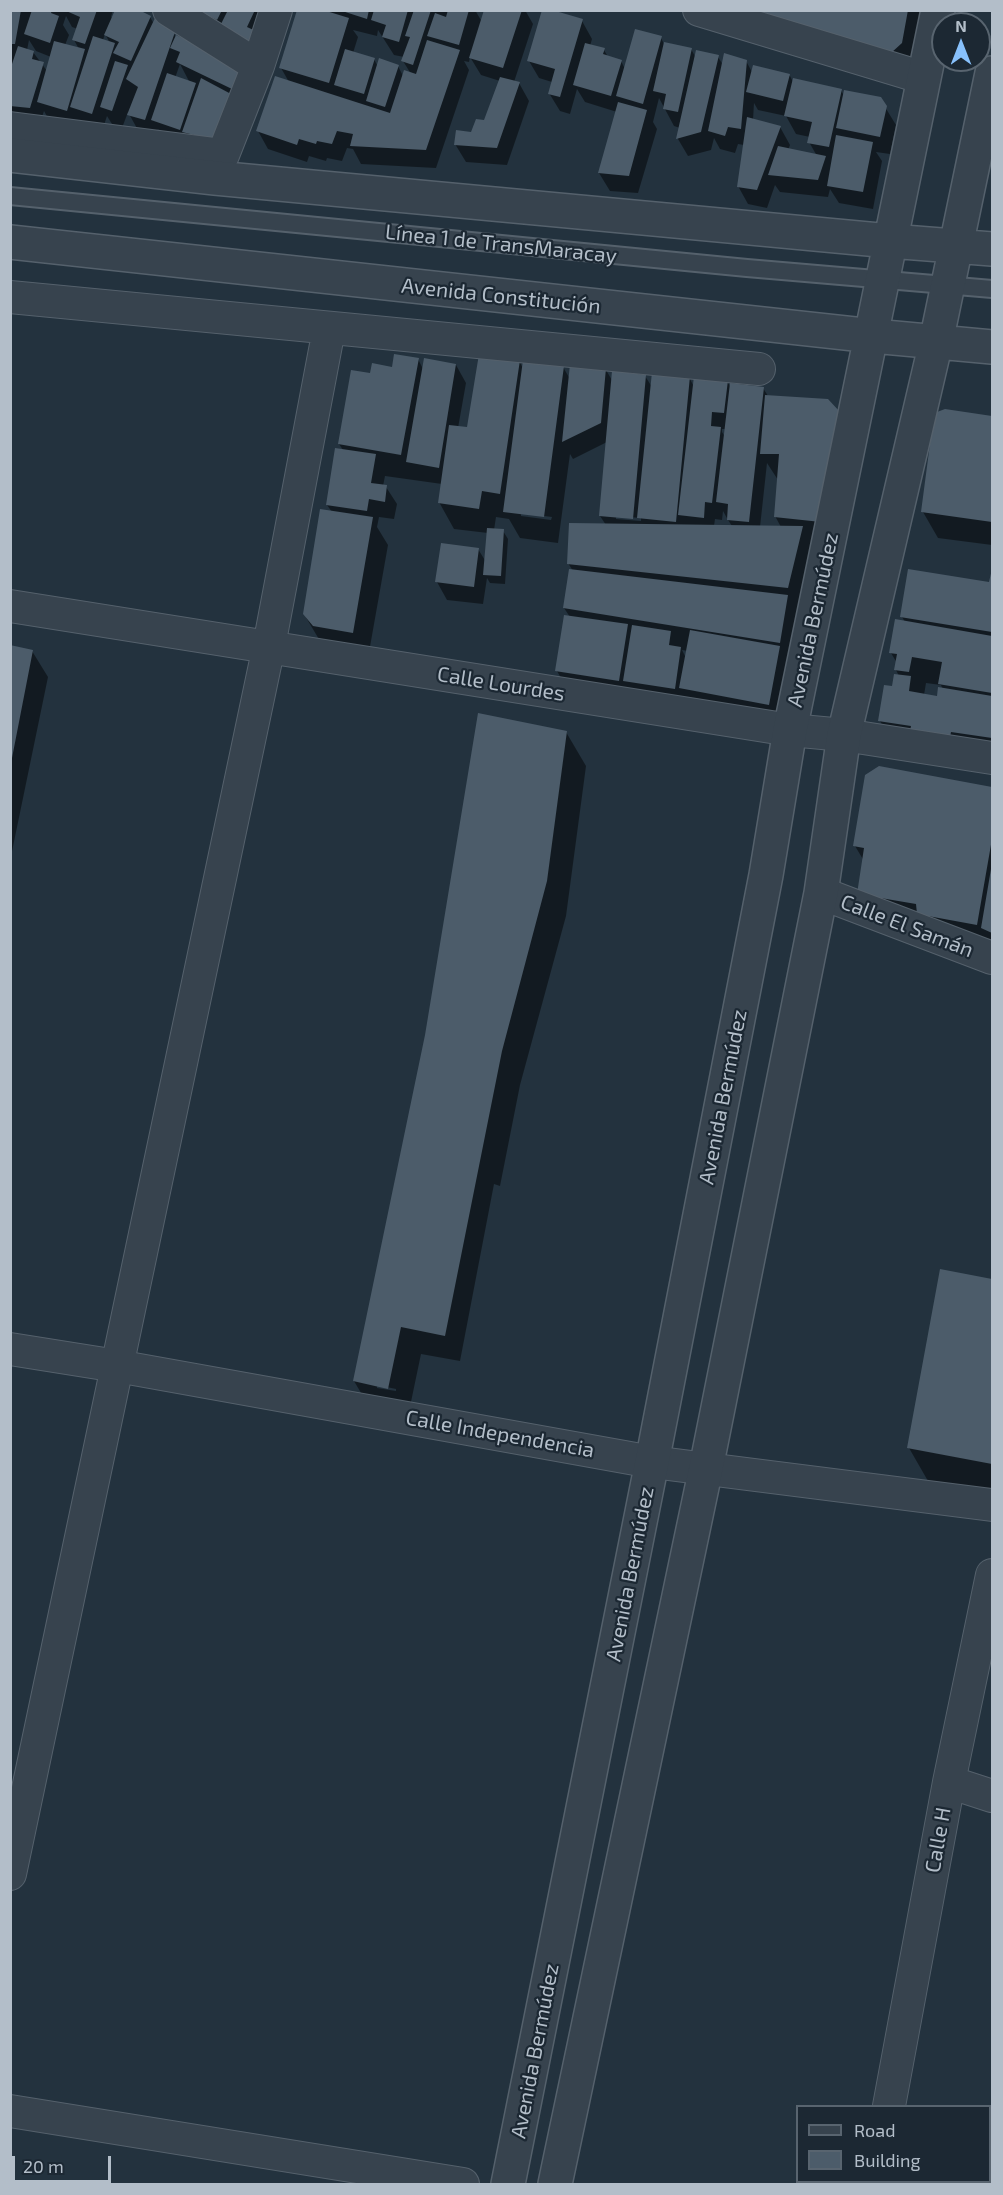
<!DOCTYPE html>
<html>
<head>
<meta charset="utf-8">
<style>
  body { margin:0 }
  #map { position:relative; width:1003px; height:2195px; overflow:hidden; background:#23323e; font-family:"Exo 2",sans-serif }
  canvas { display:block }
  .frame { position:absolute; inset:0; border:12px solid #b3bec9; pointer-events:none }
  .legend { position:absolute; left:796px; top:2105px; width:195px; height:78px; box-sizing:border-box; background:#1c2833; border:2px solid #58646f; margin:0; padding:8px 10px; list-style:none; font-size:18px; color:#b3bec9 }
  .legend li { display:flex; align-items:center; gap:12px; height:30px }
  .legend b { width:30px; border:2px solid #58646f }
  .north { position:absolute; left:931px; top:12px; width:60px; height:60px; box-sizing:border-box; background:#1c2833; border:2px solid #58646f; border-radius:50%; rotate:0deg; font-size:16px; font-weight:700; line-height:24px; text-align:center; color:#b3bec9 }
  .north::after { content:''; display:block; margin:auto; width:21px; height:27px; background:#87c0fb; clip-path:polygon(50% 0,100% 100%,50% 72%,0 100%) }
  .scale { position:absolute; left:12px; top:2156px; width:99px; height:27px; box-sizing:border-box; border:3px solid #b3bec9; border-top:0; padding-left:8px; font-size:18px; line-height:21px; white-space:nowrap; color:#b3bec9; -webkit-text-stroke:4px #1c2833; paint-order:stroke }
</style>
</head>
<body>
<div id="map">
<canvas width="1003" height="2195"></canvas>
<div class="frame"></div>
<ul class="legend">
<li><b style="height:8px;background:#37434e"></b>Road</li>
<li><b style="height:16px;background:#4c5c6a"></b>Building</li>
</ul>
<div class="north">N</div>
<div class="scale">20 m</div>
</div>
<script>
const ctx = document.querySelector('canvas').getContext('2d');
ctx.lineJoin = 'round';
function fill(path, color) { ctx.fillStyle = color; ctx.fill(path, 'evenodd'); }
const poly = rows => new Path2D(rows.map(r => 'M' + r).join(''));
function strokePath(path, color, width, dash) { ctx.strokeStyle = color; ctx.lineWidth = width; ctx.lineCap = dash ? 'butt' : 'round'; ctx.setLineDash(dash || []); ctx.stroke(path); }
function label(font, color, halo, rows, align = 'center') {
  ctx.font = font + ' "Exo 2",sans-serif'; ctx.lineWidth = 4.5; ctx.setLineDash([]); ctx.textBaseline = 'middle'; ctx.strokeStyle = halo; ctx.fillStyle = color; for (const [text, x, y, turn = 0] of rows) {
    ctx.save(); ctx.translate(x, y); ctx.rotate((+turn || 0) * Math.PI / 180); ctx.textAlign = isNaN(turn) ? turn : align; if (halo) ctx.strokeText(text, 0, 0); ctx.fillText(text, 0, 0); ctx.restore();
  }
}
const shadow = poly([
  [10,10,113,10,111,17,113,18,150,17,154,24,174,33,175,36,240,66,250,84,225,157,163,138,158,129,155,137,139,132,128,112,122,128,112,124,107,116,102,131,82,124,80,120,77,128,49,120,44,111,39,126,10,121],
  [66,16,72,27,78,29,74,40,79,49,65,45,69,35,63,25],
  [105,34,110,43,103,40],
  [29,40,36,51,51,57,47,71,33,52,27,50],
  [180,64,190,83,175,78],
  [197,10,273,10,278,24,256,15,264,29,269,52],
  [299,10,475,10,482,22,485,10,525,10,533,24,514,82,519,83,529,101,507,165,466,162,455,144,472,134,485,121,500,81,481,75,470,57,469,62,464,61,469,70,436,168,361,164,353,149,347,148,342,161,327,158,326,161,309,156,307,162,268,149,258,131,289,82,281,68],
  [353,30,377,36,378,30,394,55,404,57,403,61,411,74,403,76,398,66,378,67,374,59,353,53,358,37],
  [751,10,928,10,917,69],
  [582,21,592,39,590,46,604,50,608,57,621,61,625,69,661,38,664,44,691,49,696,58,718,57,723,65,746,61,752,72,790,76,793,82,841,90,844,96,885,107,896,125,890,154,876,152,882,161,873,209,839,203,830,189,828,197,780,192,775,185,767,208,748,204,738,186,744,145,738,144,735,153,720,149,714,138,711,150,688,156,678,139,680,128,674,126,659,98,653,122,657,129,638,193,610,191,599,173,617,112,585,102,577,89,570,114,560,111,549,93,552,82,539,78,529,61],
  [754,103,758,110,786,116,796,134,810,137,809,142,817,156,788,150,790,145,780,127,753,120],
  [418,359,423,369,456,365,466,383,458,428,468,429,519,361,524,370,563,367,570,379,606,370,613,382,645,376,652,387,689,377,694,387,727,381,731,388,763,388,768,396,839,413,784,730,696,714,686,697,685,706,567,689,557,671,570,617,564,608,573,571,568,563,606,525,600,516,607,442,573,459,570,454,558,543,520,538,509,519,496,517,494,530,503,531,508,539,505,584,490,583,487,578,483,604,447,600,437,582,478,549,486,562,488,533,454,529,439,502,442,484,385,476,383,486,386,487,397,504,394,519,379,517,377,527,388,545,368,658,320,641,304,614,332,512,327,505,343,450,339,444,371,375],
  [722,429,726,429,725,437,722,432],
  [767,463,778,480,775,516,781,527,760,527],
  [723,511,728,520,732,526,714,526,715,519,722,520],
  [521,513,552,517,551,520,521,516],
  [616,516,641,518,641,521,616,519],
  [682,650,688,651,686,658],
  [945,411,992,418,992,545,938,538,923,512],
  [992,571,992,762,895,747,880,721,899,676,896,670,897,663,891,653,905,622,902,617,990,584],
  [926,683,941,685,943,690,939,697,924,695],
  [10,647,32,651,48,677,10,861],
  [566,732,586,766,566,916,520,1085,500,1186,494,1184,460,1361,421,1354,407,1421,374,1415,354,1381],
  [377,1385,396,1389,396,1391,377,1388],
  [879,768,992,788,992,957,878,927,864,861,855,846],
  [941,1271,992,1280,992,1493,928,1481,909,1448]
]);
const building = poly([
  [10,10,21,10,15,44,10,44],
  [32,10,52,10,51,13,59,16,50,43,24,34],
  [97,10,85,44,72,40,80,17,64,10],
  [115,10,139,10,151,16,131,61,113,53,119,42,104,35],
  [197,10,222,10,217,20],
  [228,10,255,10,247,27,260,33,253,49,217,32],
  [297,10,323,10,349,18,329,83,279,68],
  [339,10,369,10,367,19],
  [374,10,408,10,399,42,382,37,386,25,371,20],
  [414,10,431,10,413,65,401,61,410,37,405,36],
  [448,10,469,10,459,45,427,36,435,13,446,17],
  [484,10,522,10,503,68,469,58],
  [542,10,552,10,583,19,560,97,548,94,555,69,527,61],
  [750,10,908,10,902,43,891,53],
  [155,18,175,32,145,120,127,115,138,87,126,79],
  [635,29,662,36,643,104,616,96],
  [176,35,241,65,232,89,176,62,180,52,170,48],
  [93,36,115,43,92,114,70,107],
  [427,40,460,50,426,150,350,146,353,134,337,131,332,144,317,141,316,144,299,139,297,145,256,131,275,76,390,113,404,70,416,74],
  [54,41,85,49,67,111,37,102],
  [664,42,692,48,678,112,663,109,666,94,653,91],
  [585,43,605,48,603,54,622,60,611,96,573,85],
  [18,46,34,51,32,59,44,62,30,108,10,106,10,70],
  [345,49,375,58,364,94,334,85],
  [696,50,719,55,701,132,676,139],
  [724,53,747,60,741,129,728,127,725,136,708,131],
  [379,58,399,65,385,107,366,101],
  [115,61,128,65,112,111,100,107],
  [753,65,790,74,783,101,746,92],
  [167,73,196,83,180,130,151,120],
  [500,77,520,82,497,148,454,145,456,130,471,132,476,119,484,120],
  [201,78,231,94,215,140,182,132],
  [793,78,842,89,829,147,807,143,812,122,784,116],
  [844,90,881,97,887,106,880,137,836,128],
  [618,102,647,110,629,176,598,173],
  [747,117,781,126,757,190,737,187],
  [836,135,873,142,863,192,827,186],
  [778,146,826,156,818,180,768,175],
  [394,354,419,358,401,455,338,444,351,370,370,373,372,363,392,367],
  [479,354,520,360,500,494,482,491,479,509,438,503,449,425,467,427],
  [424,358,456,364,439,468,406,462],
  [523,360,564,366,544,517,503,512],
  [570,364,606,368,601,423,562,442],
  [612,371,646,375,633,519,599,516],
  [652,372,690,376,676,522,637,518],
  [694,376,728,380,724,413,712,412,711,426,721,427,712,503,705,502,704,518,678,515],
  [730,383,764,387,749,522,727,520,728,504,716,502],
  [765,395,828,399,840,412,821,522,774,517,779,454,760,454],
  [945,409,992,416,992,522,921,512,933,421,937,412],
  [335,448,376,454,371,483,387,485,385,502,369,499,367,511,326,505],
  [320,509,373,517,353,633,313,626,303,614],
  [569,523,803,526,788,588,567,564],
  [487,528,504,529,501,576,483,575],
  [441,543,479,548,474,587,435,582],
  [569,569,788,595,780,643,563,608],
  [908,569,989,582,992,569,992,632,900,617],
  [564,615,628,624,619,681,555,671],
  [895,619,992,636,992,693,938,684,942,662,912,657,909,672,894,670,897,654,889,653],
  [632,625,671,631,669,645,681,647,675,689,623,681],
  [690,630,780,646,769,705,679,688],
  [10,645,33,650,12,758,10,758],
  [894,674,911,676,909,691,937,696,938,687,992,696,992,738,951,732,950,737,910,731,911,726,878,721,884,685,892,686],
  [478,713,567,731,547,881,502,1051,445,1336,401,1327,388,1389,353,1381,425,1035],
  [879,766,992,787,992,839,977,925,917,914,916,904,857,894,864,848,853,846,865,775],
  [991,869,992,869,992,933,981,928],
  [940,1269,992,1279,992,1464,907,1448]
]);
const service = poly([
  [10,196,747,268,992,289]
]);
const minor = poly([
  [169,10,258,66],
  [699,10,924,78],
  [10,128,223,155,258,66,276,10],
  [10,297,759,369],
  [10,606,790,730,844,735,992,758],
  [821,893,992,958],
  [10,1349,117,1366,652,1462,992,1505],
  [949,1782,992,1796],
  [10,1874,269,646,329,329],
  [889,2106,949,1782,992,1575],
  [10,2111,463,2184],
  [875,2184,875,2182]
]);
const tertiary = poly([
  [10,155,215,178,890,241,992,249],
  [10,242,873,336,992,347],
  [508,2184,652,1462,766,875,790,730,938,10],
  [555,2184,706,1468,821,893,844,735,936,342,992,73]
]);
const streetNames = [
  ["Línea 1 de TransMaracay",501,244,6],
  ["Avenida Constitución",501,296,6],
  ["Avenida Bermúdez",813,620,-78],
  ["Calle Lourdes",501,684,9],
  ["Calle El Samán",907,926,21],
  ["Avenida Bermúdez",723,1097,-79],
  ["Calle Independencia",500,1434,10],
  ["Avenida Bermúdez",630,1574,-79],
  ["Calle H",938,1840,-80],
  ["Avenida Bermúdez",535,2051,-79]
];
fill(shadow, '#0007');
fill(building, '#4c5c6a');
strokePath(service, '#55616c', 20);
strokePath(minor, '#55616c', 34);
strokePath(tertiary, '#55616c', 36);
strokePath(service, '#37434e', 16);
strokePath(minor, '#37434e', 32);
strokePath(tertiary, '#37434e', 33);
label('21px', '#b3bec9', '#1c2833', streetNames);
</script>
</body>
</html>
